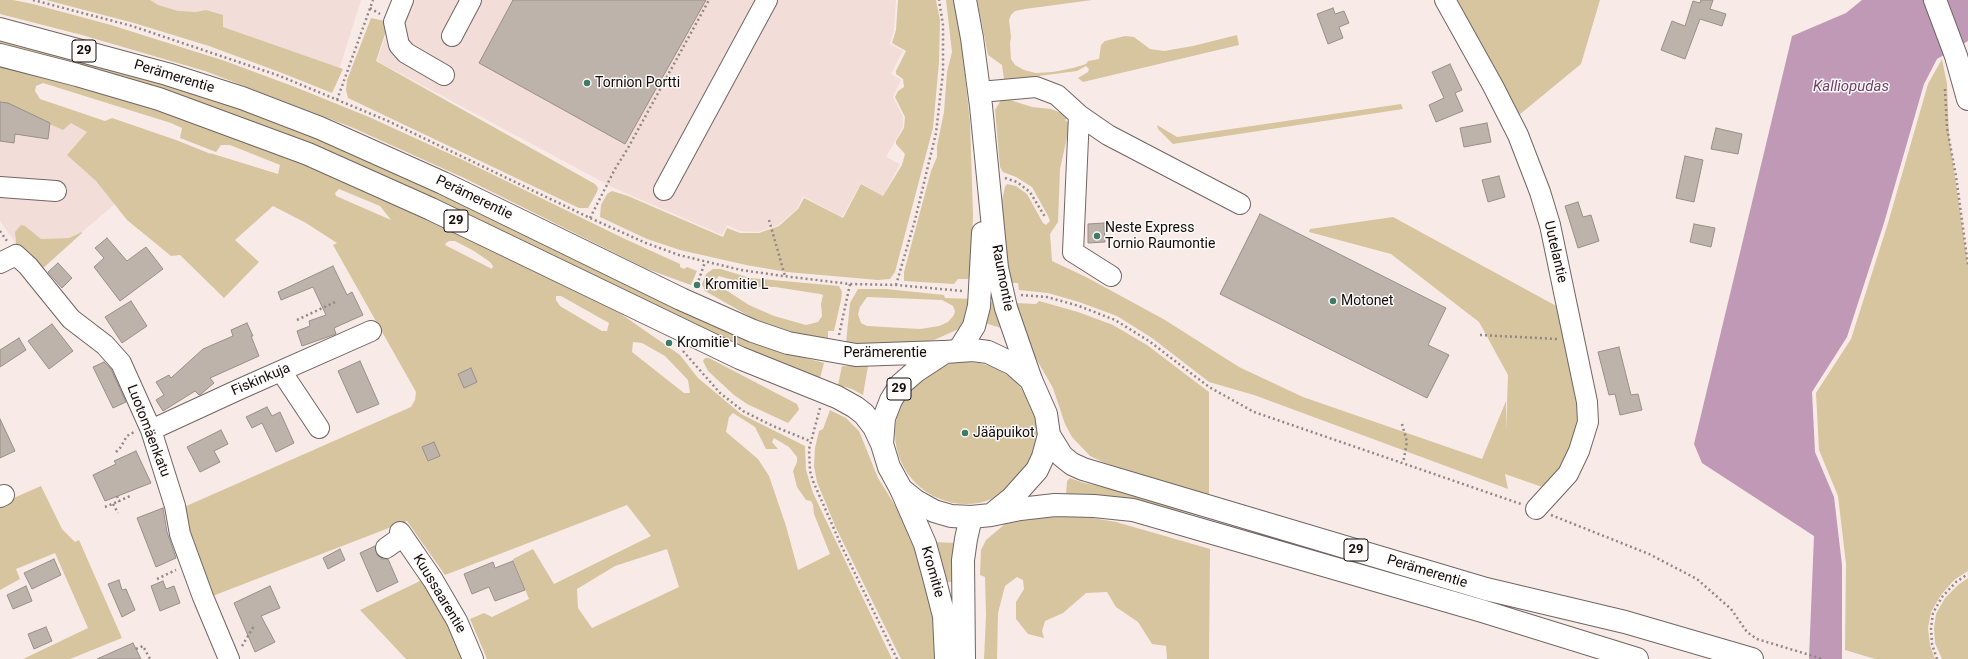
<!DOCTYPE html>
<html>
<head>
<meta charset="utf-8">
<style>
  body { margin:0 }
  canvas { display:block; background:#f8eae7 }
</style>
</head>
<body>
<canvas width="1968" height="659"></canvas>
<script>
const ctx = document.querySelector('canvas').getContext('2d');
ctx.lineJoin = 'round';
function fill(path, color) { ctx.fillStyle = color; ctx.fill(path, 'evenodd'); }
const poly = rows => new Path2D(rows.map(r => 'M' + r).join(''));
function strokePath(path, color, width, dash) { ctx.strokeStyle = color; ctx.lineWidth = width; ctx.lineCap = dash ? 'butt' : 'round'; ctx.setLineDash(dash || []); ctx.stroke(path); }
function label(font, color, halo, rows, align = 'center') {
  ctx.font = font + ' Roboto,sans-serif'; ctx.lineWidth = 3; ctx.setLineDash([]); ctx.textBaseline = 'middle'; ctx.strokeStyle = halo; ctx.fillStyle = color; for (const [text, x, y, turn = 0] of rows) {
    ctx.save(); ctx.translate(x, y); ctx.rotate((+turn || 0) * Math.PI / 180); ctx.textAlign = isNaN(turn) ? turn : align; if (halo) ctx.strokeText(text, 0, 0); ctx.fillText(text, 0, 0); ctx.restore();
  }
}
const built = poly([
  [92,0,361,0,339,70],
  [398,0,896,0,894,30,890,44,903,51,891,74,901,80,893,97,903,117,903,127,886,157,900,164,883,196,861,183,842,217,803,196,797,209,778,225,759,232,740,231,727,225,722,235,612,187,377,61],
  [0,95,74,116,87,132,68,155,96,181,115,204,82,232,69,238,40,239,25,226,14,238,16,244,0,221]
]);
const green = poly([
  [0,0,13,0,33,4,111,25,225,61,295,87,369,117,463,160,625,239,680,264,680,267,684,269,687,267,697,271,691,285,647,269,462,177,351,127,205,71,82,35,0,14],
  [46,0,150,0,158,5,178,11,196,12,206,10,223,15,223,27,343,69,332,93,282,73,209,46,134,23],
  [898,0,936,0,940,20,939,62,933,128,895,272,890,279,878,280,787,272,746,265,680,250,647,239,600,217,601,205,607,194,612,191,628,196,723,237,727,228,740,233,759,233,779,226,798,209,804,198,843,218,861,184,883,196,902,165,905,154,896,144,896,141,904,128,905,117,895,97,898,91,904,87,903,79,896,74,896,71,906,51,892,43,896,30],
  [946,0,954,0,961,37,970,122,973,214,971,273,968,279,958,279,954,284,904,281,904,272,931,171,937,157,937,146,944,112,947,72,952,52],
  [977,0,1092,0,1025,9,1015,11,1011,15,1009,20,1011,37,1010,43,1011,59,1015,65,1024,70,1036,73,1053,72,1073,68,1086,64,1088,61,1099,59,1101,45,1105,41,1125,36,1134,37,1150,49,1164,51,1193,46,1237,35,1239,45,1083,82,1078,78,1088,72,1089,69,1086,66,1077,71,1039,76,1026,82,1008,83,1004,79,1002,65,988,55],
  [1454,0,1600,0,1581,64,1519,115],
  [371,18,385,21,388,25,376,61,595,184,598,188,597,192,588,208,579,208,348,98,346,90,347,80],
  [0,41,201,94,320,138,782,352,824,363,820,378,785,366,738,347,392,180,0,45],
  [1942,59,1947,84,1949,136,1968,266,1968,571,1954,580,1941,595,1931,612,1928,628,1930,645,1935,659,1875,659,1845,650,1846,564,1838,496,1819,450,1816,393,1851,339,1888,223,1928,84],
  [0,66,156,109,304,164,427,219,621,314,680,355,698,378,741,414,805,446,806,470,813,493,892,659,487,659,470,619,484,613,492,617,529,599,513,559,533,549,554,584,651,536,627,505,445,575,407,521,210,597,188,529,184,507,411,407,415,400,416,392,333,245,337,243,306,223,273,206,235,240,259,262,224,298,180,255,171,256,127,220,96,181,67,155,87,132,71,123,63,130,0,102],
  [43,83,171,123,182,128,180,138,216,152,221,145,230,145,280,165,278,174,210,153,211,154,176,140,112,118,105,121,40,99,35,91,36,86],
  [339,189,380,206,391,220,336,196,335,193],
  [449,241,455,241,474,251,490,262,493,266,492,269,445,245,446,243],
  [556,296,561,296,609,323,607,331,602,331,560,306,556,300],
  [633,342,642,343,665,356,688,380,690,393,684,393,632,352],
  [733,413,755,427,766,449,778,449,772,442,774,438,789,447,797,457,797,462,793,471,797,487,806,500,811,501,813,505,814,514,830,554,798,570,786,526,769,476,758,459,726,432,729,417],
  [667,549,679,587,592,628,578,608,577,589,615,566],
  [1007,99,1032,107,1051,109,1069,116,1065,120,1070,124,1060,169,1058,222,1050,234,1052,261,1086,277,1165,320,1239,367,1303,397,1482,459,1506,401,1506,432,1508,375,1479,322,1391,254,1309,232,1310,229,1393,217,1560,308,1579,401,1580,421,1561,472,1548,489,1505,474,1508,489,1254,395,1209,382,1152,338,1117,316,1079,302,1048,293,1019,290,1018,283,1011,283,1005,254,1002,200,1005,187,1007,184,1016,186,1027,194,1043,223,1046,225,1050,221,1048,216,1032,187,1016,177,1003,172,1000,167,995,110,1001,100],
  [1401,104,1403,109,1173,144,1158,129,1157,125,1177,137],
  [21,225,25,226,41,239,69,238,82,232,82,233,41,270,16,244,15,232],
  [713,269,721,269,750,278,839,286,842,292,841,300,834,331,828,331,828,341,790,333,756,320,705,291,702,284,706,274],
  [719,276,756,287,775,287,820,294,823,295,821,304,822,316,818,322,806,325,774,316,749,305,718,285,716,279],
  [858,289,886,289,944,295,945,298,972,299,972,305,961,328,934,340,917,343,856,345,846,343,850,303],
  [867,297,942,300,953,306,955,311,954,315,948,322,939,326,920,329,867,326,861,323,858,314,860,307],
  [1039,301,1078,312,1113,325,1147,345,1209,392,1209,495,1105,463,1090,456,1072,437,1065,424,1053,388,1030,348,1015,303,1036,304],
  [986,302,996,302,1004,329,985,323],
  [705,358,709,358,797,404,799,409,798,411,788,423,747,404,734,395,708,371,703,361],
  '895 433a71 71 0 1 1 142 0a71 71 0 1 1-142 0Z',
  [842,366,868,366,863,395,852,389,838,385],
  [830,410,846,418,859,431,878,478,906,523,920,557,930,591,939,659,901,659,836,528,817,482,814,466,815,448,819,431,823,429],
  [1070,478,1084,483,1123,491,1209,518,1120,497,1066,494,1067,481],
  [41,486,62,529,75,542,79,540,122,638,70,659,23,659,88,628,55,553,16,569,20,579,0,590,0,504],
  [1047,516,1081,516,1116,522,1210,549,1209,659,1167,659,1166,646,1152,644,1138,622,1116,607,1107,592,1086,593,1063,613,1045,621,1042,631,1044,638,1028,634,1016,619,1016,602,1024,589,1023,580,1017,577,1005,586,998,613,997,659,984,659,986,616,985,577,980,575,981,550,986,540,1005,524],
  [931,542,957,543,953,582,944,582],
  [1968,578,1968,659,1942,659,1935,643,1934,628,1936,614,1945,598,1958,585],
  [424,579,467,659,406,659,360,610]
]);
const water = poly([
  [1862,0,1968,0,1968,41,1937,59,1924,84,1884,223,1847,337,1812,392,1815,452,1834,497,1842,565,1842,659,1809,659,1814,536,1702,463,1694,444,1792,36,1846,13]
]);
const building = poly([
  [513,0,706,0,625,144,479,63,513,0],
  [1701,0,1713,0,1710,9,1726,14,1722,26,1700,19,1685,59,1661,50,1672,21,1685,26,1693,1,1700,3,1701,0],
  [1333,8,1335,14,1344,11,1349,23,1339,27,1343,38,1328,44,1317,14,1333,8],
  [1450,64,1462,90,1455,93,1463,111,1436,122,1429,105,1444,98,1432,72,1450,64],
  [0,102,8,103,50,123,48,139,15,134,14,143,0,141,0,102],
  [1487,123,1491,142,1464,147,1460,128,1487,123],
  [1716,128,1742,134,1738,154,1711,149,1716,128],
  [1685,156,1703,160,1694,202,1676,198,1685,156],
  [1499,176,1505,197,1488,202,1482,180,1499,176],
  [1578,202,1583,217,1591,215,1599,241,1578,248,1565,206,1578,202],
  [1260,214,1446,308,1428,345,1449,355,1427,398,1220,294,1260,214],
  [1104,223,1105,242,1088,243,1088,224,1104,223],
  [1694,224,1715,228,1711,247,1690,242,1694,224],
  [107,238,127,261,146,247,163,269,120,301,94,267,104,258,95,248,107,238],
  [58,263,72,278,62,288,48,272,58,263],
  [333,266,347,295,352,292,363,315,334,328,336,334,302,346,297,331,310,326,309,321,326,315,313,287,281,300,278,292,333,266],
  [131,301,147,326,122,343,105,317,131,301],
  [247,323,253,336,251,336,259,356,210,378,214,383,201,394,199,395,195,391,163,411,156,400,164,395,156,382,169,375,171,378,203,349,233,336,231,330,247,323],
  [52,324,73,351,49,369,28,341,52,324],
  [19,338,26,350,0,367,0,350,19,338],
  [1619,347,1631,395,1638,394,1642,410,1620,415,1615,394,1609,395,1598,352,1619,347],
  [360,361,379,404,357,413,338,371,360,361],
  [104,362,111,369,126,402,113,408,93,367,104,362],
  [471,368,477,382,464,388,458,374,471,368],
  [267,407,272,416,280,412,294,443,276,452,262,423,252,428,246,417,267,407],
  [0,419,15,451,0,458,0,419],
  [221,430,228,444,214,451,220,462,200,472,187,447,221,430],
  [434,442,440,456,428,461,422,447,434,442],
  [136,451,151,483,105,501,93,475,116,464,114,461,136,451],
  [163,508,167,532,176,558,156,567,137,518,163,508],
  [375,546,377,555,382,559,388,559,398,582,377,592,360,553,375,546],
  [340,549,345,560,328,569,323,558,340,549],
  [54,559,61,575,32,589,24,573,54,559],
  [513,561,525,590,495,601,489,587,472,594,464,574,493,562,495,568,513,561],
  [119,580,122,590,126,589,135,610,122,617,108,584,119,580],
  [163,581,166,589,174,586,180,603,160,611,151,586,163,581],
  [26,586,32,601,13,609,7,595,26,586],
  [270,586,280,608,261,616,275,642,255,652,234,603,270,586],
  [46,627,52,641,34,649,28,634,46,627],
  [133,643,141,659,97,659,133,643]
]);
const path = poly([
  [33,0,132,26,280,76,388,121,590,218,646,243,679,255,741,270,783,276,850,284,896,285,963,291],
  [370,8,380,14],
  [1945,89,1947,128,1956,176,1968,265],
  [337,100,373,0],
  [1005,178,1017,182,1030,192,1045,217],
  [590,218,615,169,628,148,709,0],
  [769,220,785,276],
  [0,231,7,241],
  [697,285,705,262],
  [896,285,915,220,936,133,943,72,943,25,939,0],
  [1021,295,1047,297,1079,306,1115,320,1149,341,1209,387,1254,412,1521,504],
  [297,320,335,302],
  [839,335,850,284],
  [1480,335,1557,339],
  [683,351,720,393,743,411,773,426,810,441],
  [820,408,809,449,810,471,813,481,842,547,897,659],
  [1402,424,1407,442,1403,463],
  [116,452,120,448,127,436,134,432],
  [117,496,119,501,130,496],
  [113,504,118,513],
  [105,507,119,501],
  [1551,515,1649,554,1697,579,1731,609,1747,632,1757,639,1823,659],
  [157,579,176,570],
  [242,646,254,626],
  [136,649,143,646,150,659],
  [1937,659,1932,644,1931,628,1933,613,1942,597,1956,582,1968,574]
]);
const minor = poly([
  [403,0,394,22,399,45,406,53,444,75],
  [1445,0,1493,86,1518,135,1540,192,1550,225,1587,402,1588,422,1579,451,1568,474,1536,509],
  [452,36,471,0],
  [980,92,1036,87,1057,95,1079,115,1108,135,1240,204],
  [1079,115,1073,252,1111,276],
  [0,187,56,191],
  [664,190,767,0],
  [0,263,16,255,28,266,71,319,105,345,121,363,151,430,175,506,180,534,203,597,229,659],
  [281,371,319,428],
  [151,430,240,389,371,331],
  [0,497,4,495],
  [400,532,433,580,457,621,473,659],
  [386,548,403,536]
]);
const major = poly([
  [965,0,972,38,981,106,997,268,1006,308,1031,380],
  [1935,0,1956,56,1968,99],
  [959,350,974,326,979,306,983,233],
  [901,489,925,544,934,577,944,616,946,659],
  [964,659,963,560,966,539,971,517]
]);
const highway = poly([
  [0,29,167,74,242,98,320,128,443,183,681,299,753,331,788,343,856,355,943,352],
  [0,55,77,75,159,99,308,154,431,209,740,358,837,397,855,407,864,414,874,427,882,444],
  [1049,435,1062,456,1072,464,1083,469,1486,589,1625,622,1752,659],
  [991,515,1012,498,1037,470,1043,457,1049,435,1046,414,1031,380,1013,364,988,352,973,350,945,352,916,371,901,384,891,400,884,418,882,444,889,467,901,489,916,501,934,511,951,516,971,517,991,515,1020,509,1055,505,1094,506,1133,510,1482,611,1637,659]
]);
const markers = [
  [587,83,4,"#3e7c69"],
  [1097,236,4,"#3e7c69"],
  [697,285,4,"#3e7c69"],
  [1333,301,4,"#3e7c69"],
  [669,343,4,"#3e7c69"],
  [965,433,4,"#3e7c69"]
];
const shields = [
  [84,51,24],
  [456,221,24],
  [899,389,24],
  [1356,550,24]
];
const shieldNames = [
  ["29",84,51],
  ["29",456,221],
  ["29",899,389],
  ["29",1356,550]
];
const streetNames = [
  ["Perämerentie",174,77,17],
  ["Perämerentie",474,198,26],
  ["Uutelantie",1555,252,77],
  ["Raumontie",1002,278,79],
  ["Perämerentie",885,353],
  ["Fiskinkuja",261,380,-23],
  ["Luotomäenkatu",148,431,69],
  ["Kromitie",932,572,74],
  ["Perämerentie",1427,572,17],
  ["Kuussaarentie",439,594,59]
];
const poiNames = [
  ["Tornion Portti",595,83],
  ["Neste Express",1105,228],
  ["Tornio Raumontie",1105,244],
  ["Kromitie L",705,285],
  ["Motonet",1341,301],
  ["Kromitie I",677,343],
  ["Jääpuikot",973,433]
];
const waterNames = [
  ["Kalliopudas",1851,87]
];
fill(built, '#f3ddd8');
fill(green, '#d7c59f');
fill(water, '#bf99b6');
fill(building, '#beb3ab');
strokePath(building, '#998f88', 1);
strokePath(minor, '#716563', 22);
strokePath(major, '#716563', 24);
strokePath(highway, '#716563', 24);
strokePath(path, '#918785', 2.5, [2, 3]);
strokePath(minor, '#fff', 20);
strokePath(major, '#fff', 22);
strokePath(highway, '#fff', 22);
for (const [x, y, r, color] of markers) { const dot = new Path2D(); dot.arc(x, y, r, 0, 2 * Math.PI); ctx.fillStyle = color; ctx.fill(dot); strokePath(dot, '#fdfaf9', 1.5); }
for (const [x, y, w] of shields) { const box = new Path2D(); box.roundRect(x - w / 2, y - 11, w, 22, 3); ctx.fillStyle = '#fdfaf9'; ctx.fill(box); strokePath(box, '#100c0b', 1); }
label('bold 13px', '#100c0b', null, shieldNames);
label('14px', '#100c0b', '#fdfaf9', streetNames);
label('14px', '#100c0b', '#fdfaf9', poiNames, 'left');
label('italic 15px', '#703e67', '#fdfaf9', waterNames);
</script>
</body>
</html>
